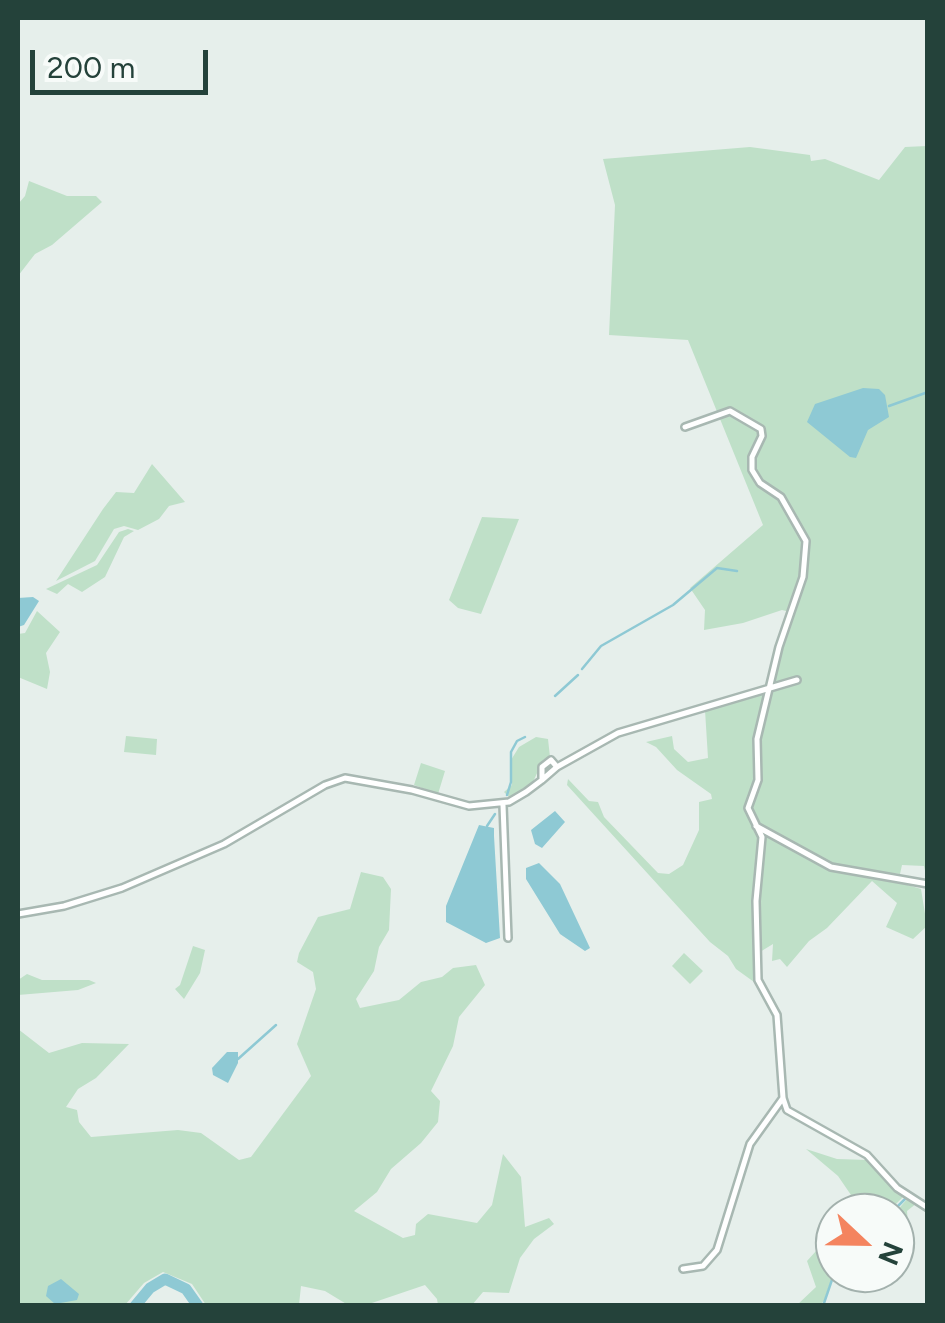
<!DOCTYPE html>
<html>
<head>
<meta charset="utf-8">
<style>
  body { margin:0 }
  #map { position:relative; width:945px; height:1323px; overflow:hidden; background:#e6efeb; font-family:Figtree,sans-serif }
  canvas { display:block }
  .frame { position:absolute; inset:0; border:20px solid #24423a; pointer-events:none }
  .north { position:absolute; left:815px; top:1193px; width:100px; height:100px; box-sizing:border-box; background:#f7fbf9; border:2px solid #a3b1ad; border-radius:50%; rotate:112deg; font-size:28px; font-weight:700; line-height:40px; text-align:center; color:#24423a }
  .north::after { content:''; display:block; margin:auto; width:35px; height:45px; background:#f4845f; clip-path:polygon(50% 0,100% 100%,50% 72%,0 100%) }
  .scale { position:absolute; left:30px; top:50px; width:178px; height:45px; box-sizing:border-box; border:5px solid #24423a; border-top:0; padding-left:12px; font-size:30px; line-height:35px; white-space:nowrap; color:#24423a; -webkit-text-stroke:8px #f7fbf9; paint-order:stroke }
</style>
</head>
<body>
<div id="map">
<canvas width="945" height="1323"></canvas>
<div class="frame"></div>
<div class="north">N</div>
<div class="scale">200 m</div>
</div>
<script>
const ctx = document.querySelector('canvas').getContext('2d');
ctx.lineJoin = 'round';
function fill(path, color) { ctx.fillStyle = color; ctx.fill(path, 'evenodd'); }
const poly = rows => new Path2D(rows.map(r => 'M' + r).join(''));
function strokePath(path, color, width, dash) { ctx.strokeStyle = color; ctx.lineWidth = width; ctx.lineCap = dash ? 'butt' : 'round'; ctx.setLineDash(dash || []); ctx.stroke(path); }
const green = poly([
  [927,146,927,880,924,866,902,865,900,874,882,872,878,876,921,889,927,926,913,939,886,927,897,903,872,881,827,928,809,941,787,967,780,959,772,961,773,944,755,955,754,982,736,969,728,956,710,942,567,785,568,779,589,801,598,802,604,817,658,873,669,874,683,865,699,830,699,802,712,799,711,794,677,770,656,747,646,742,672,736,674,749,688,762,708,758,705,710,774,690,777,666,794,613,782,610,743,623,704,630,705,610,690,588,763,525,688,340,609,335,615,205,603,159,750,147,810,155,811,161,825,159,879,180,905,147],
  [29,181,67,196,96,196,102,202,52,245,35,254,18,276,18,204,25,196],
  [152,464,185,502,169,506,159,519,138,530,124,526,114,529,95,561,56,581,103,509,116,492,134,493],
  [482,517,519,519,481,614,458,608,449,600],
  [128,529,134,531,124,537,105,577,82,592,68,584,57,594,46,589,97,565,119,532],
  [37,611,60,632,46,653,50,672,47,689,18,677,18,634,25,633],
  [126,736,157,739,156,755,124,752],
  [536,737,548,739,550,757,543,760,533,782,510,798,504,792,512,785,511,760,519,747],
  [421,763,445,771,438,794,414,785],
  [361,872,383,877,391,889,389,930,379,947,374,971,356,999,360,1008,399,1000,421,982,442,977,453,968,476,965,485,985,459,1017,453,1046,431,1091,440,1101,438,1122,421,1143,391,1169,377,1192,354,1211,403,1238,415,1235,416,1224,428,1214,477,1223,492,1205,503,1154,521,1177,525,1227,549,1218,554,1224,534,1239,520,1258,509,1293,483,1292,472,1305,438,1305,437,1299,425,1285,366,1305,348,1305,325,1291,301,1286,299,1305,206,1305,192,1284,163,1272,144,1283,125,1305,18,1305,18,1029,49,1053,82,1043,129,1044,96,1078,78,1089,66,1107,77,1110,79,1122,91,1137,178,1130,201,1133,239,1160,251,1157,311,1076,297,1044,316,989,313,972,297,962,299,953,318,917,350,909],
  [193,946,205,950,200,973,184,999,175,989,180,985],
  [684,953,703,971,690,984,672,966],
  [27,974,42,980,89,980,96,983,78,990,18,995,18,980],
  [806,1149,837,1159,868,1160,895,1191,904,1196,887,1213,838,1213,847,1210,851,1195,838,1176],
  [908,1198,917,1203,907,1211,909,1236,896,1260,895,1213],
  [835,1230,835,1268,824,1301,820,1305,797,1305,816,1287,807,1261]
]);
const water = poly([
  [863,388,879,389,885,395,889,417,868,430,856,458,850,457,807,422,815,404],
  [33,597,39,601,24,625,18,627,18,598],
  [555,811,565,822,542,848,535,844,531,830],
  [479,825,494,828,494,836,500,938,486,943,446,922,446,906],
  [539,863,560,884,590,948,585,951,560,934,526,879,526,868],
  [227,1052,238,1052,238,1063,228,1083,213,1075,212,1068],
  [61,1279,79,1294,77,1300,55,1304,46,1296,48,1286]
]);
const stream = poly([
  [889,406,928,392],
  [582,669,601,646,673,605,717,568,737,571],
  [555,696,578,675],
  [507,795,511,782,511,752,517,741,525,737],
  [487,826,495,814],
  [238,1059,276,1025],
  [891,1213,907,1197],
  [823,1306,835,1271]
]);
const river = poly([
  [135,1306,150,1288,165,1279,186,1289,198,1306]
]);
const minor = poly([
  [685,427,730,411,761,429,762,436,752,457,752,470,760,483,781,497,806,541,803,577,779,647,757,739,758,780,748,808,762,837,756,901,758,980,777,1015,783,1098,787,1110,867,1155,897,1188,928,1208],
  [557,767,618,733,797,680],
  [503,805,508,938],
  [756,826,831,867,928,884],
  [18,914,64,906,122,888,224,844,325,785,345,778,412,790,469,806,509,802,526,792,542,780,557,767,551,760,542,767,542,780],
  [683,1269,703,1266,717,1250,750,1144,783,1098]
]);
fill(green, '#bfe0c8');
fill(water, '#8ec9d4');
strokePath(stream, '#8ec9d4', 2.5);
strokePath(river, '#8ec9d4', 11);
strokePath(minor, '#a8b8b2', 10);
strokePath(minor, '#fff', 5);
</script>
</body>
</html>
